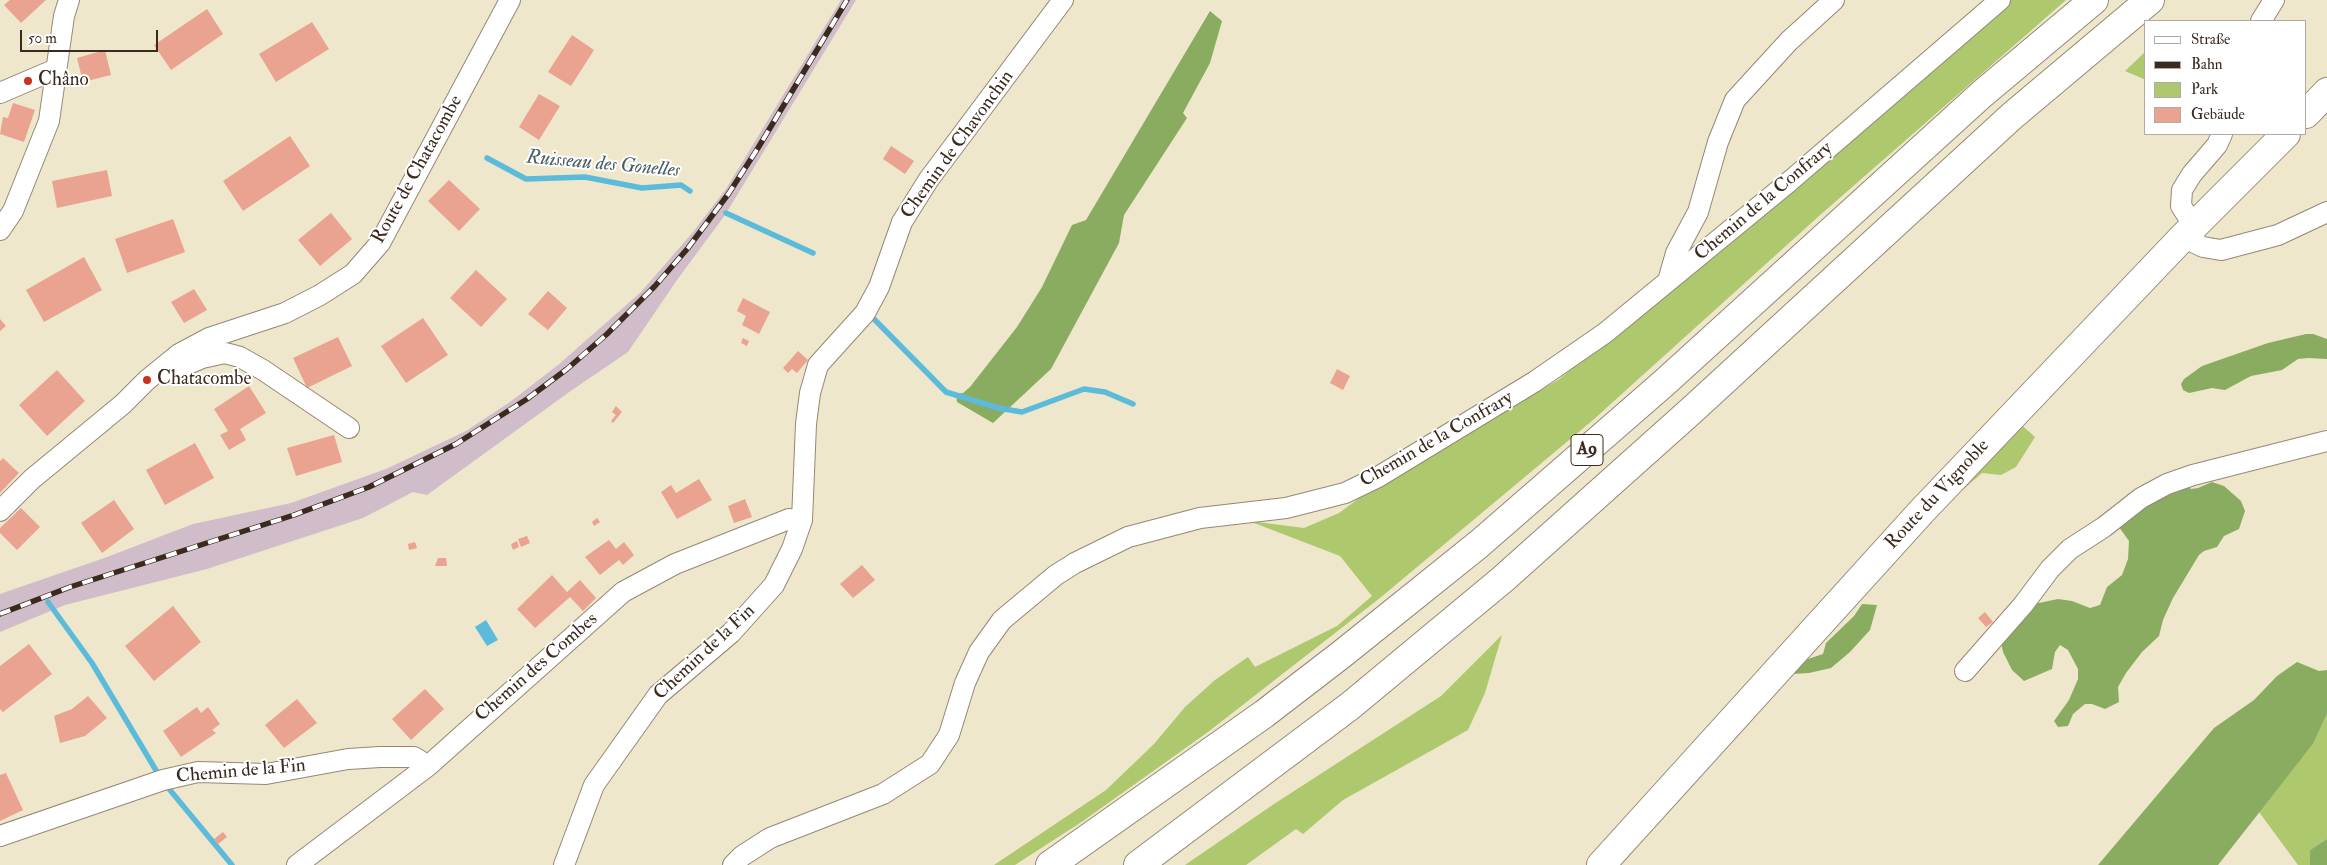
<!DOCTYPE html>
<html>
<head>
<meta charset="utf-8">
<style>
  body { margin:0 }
  #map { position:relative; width:2327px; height:865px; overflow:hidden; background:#eee7cc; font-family:"IM FELL Double Pica",serif }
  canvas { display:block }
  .legend { position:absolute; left:2144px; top:20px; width:162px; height:115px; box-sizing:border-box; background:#fff; border:1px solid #b1aaa5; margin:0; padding:6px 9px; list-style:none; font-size:15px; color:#3b2a1e }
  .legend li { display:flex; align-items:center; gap:10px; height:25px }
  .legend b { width:25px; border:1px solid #b1aaa5 }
  .scale { position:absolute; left:20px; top:30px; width:138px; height:22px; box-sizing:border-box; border:2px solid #3b2a1e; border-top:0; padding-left:6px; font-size:15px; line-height:18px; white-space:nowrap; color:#3b2a1e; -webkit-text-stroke:4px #fff; paint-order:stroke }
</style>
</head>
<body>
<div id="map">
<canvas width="2327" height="865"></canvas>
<ul class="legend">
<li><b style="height:6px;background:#fff"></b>Straße</li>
<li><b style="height:6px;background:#3b2a1e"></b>Bahn</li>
<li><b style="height:14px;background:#aec86e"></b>Park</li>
<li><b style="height:14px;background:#eaa390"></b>Gebäude</li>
</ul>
<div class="scale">50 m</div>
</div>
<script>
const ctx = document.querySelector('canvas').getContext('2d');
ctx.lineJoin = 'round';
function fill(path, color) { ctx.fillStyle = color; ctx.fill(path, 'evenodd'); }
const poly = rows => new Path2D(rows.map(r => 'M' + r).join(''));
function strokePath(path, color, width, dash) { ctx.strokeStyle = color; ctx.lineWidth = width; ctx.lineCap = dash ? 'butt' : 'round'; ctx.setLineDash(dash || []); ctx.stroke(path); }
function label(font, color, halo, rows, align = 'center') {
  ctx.font = font + ' "IM FELL Double Pica",serif'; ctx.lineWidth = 4; ctx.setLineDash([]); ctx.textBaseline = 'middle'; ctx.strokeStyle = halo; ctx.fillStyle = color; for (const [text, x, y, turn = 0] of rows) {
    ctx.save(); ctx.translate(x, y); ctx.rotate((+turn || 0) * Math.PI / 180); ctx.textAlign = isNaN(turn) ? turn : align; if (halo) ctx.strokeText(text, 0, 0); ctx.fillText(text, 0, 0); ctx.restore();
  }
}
const industrial = poly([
  [841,0,856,0,725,215,677,280,628,352,572,390,427,495,413,492,363,518,207,569,65,605,0,632,0,594,107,557,193,524,291,503,386,469,466,431,510,402,558,365,641,292,693,232,726,189]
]);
const green = poly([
  [2010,0,2066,0,1819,216,1593,420,1380,598,1208,732,1083,821,1015,865,994,865,1106,790,1154,744,1185,707,1215,680,1248,657,1255,667,1337,626,1372,596,1340,556,1249,521,1304,528,1339,513,1373,488,1558,380,1655,302],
  [2146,51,2146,80,2125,71],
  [2018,422,2035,437,2016,467,2001,475,1982,473,1943,507],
  [1502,635,1485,693,1468,730,1343,800,1303,834,1296,829,1246,865,1185,865,1274,804,1441,696],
  [2327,714,2327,839,2310,850,2310,865,2298,865,2259,812,2313,744]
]);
const forest = poly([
  [1210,11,1222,21,1210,63,1183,113,1187,118,1124,215,1119,243,1051,369,993,423,957,402,956,394,963,393,970,387,1017,327,1042,287,1072,225,1086,220],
  [2306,334,2313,334,2327,339,2327,359,2308,358,2298,359,2282,370,2251,376,2225,390,2212,388,2189,393,2183,390,2181,384,2184,379,2202,366,2268,343],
  [2212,482,2224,486,2241,501,2245,511,2239,529,2224,536,2217,547,2204,551,2199,555,2173,598,2163,620,2159,636,2142,652,2126,673,2118,687,2119,702,2105,709,2092,704,2085,704,2073,714,2068,726,2058,727,2054,721,2069,700,2078,679,2078,669,2068,650,2060,645,2055,652,2052,669,2024,681,2012,670,2003,652,2001,642,2034,604,2058,599,2072,601,2090,608,2100,605,2107,587,2122,575,2128,559,2129,541,2119,527,2123,512,2188,486,2191,489,2198,488],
  [1862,604,1877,605,1870,630,1850,652,1831,668,1809,673,1792,674,1802,661,1823,654,1826,643,1854,616],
  [2297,662,2319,671,2327,670,2327,714,2313,744,2218,865,2098,865,2214,728,2254,700,2277,676],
  [2327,839,2327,865,2310,865,2310,850]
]);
const water = poly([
  [486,620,498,640,487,646,475,627]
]);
const stream = poly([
  [487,158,526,179,585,177,642,188,681,185,690,191],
  [726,213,813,253],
  [874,319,946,392,998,408,1022,412,1084,389,1105,392,1133,404],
  [48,602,92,663,160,777],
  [165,784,232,865]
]);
const building = poly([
  [10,0,46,0,21,23,4,5],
  [207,9,223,34,171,70,154,45],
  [312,22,329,49,276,82,259,54],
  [572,35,594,50,571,86,548,72],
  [105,50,111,75,83,82,77,58],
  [539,94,560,106,539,140,519,127],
  [13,103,35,110,24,142,0,134,3,117,8,118],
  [290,136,310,166,243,211,223,181],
  [891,146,914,161,905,174,883,159],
  [107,170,112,196,57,208,52,181],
  [449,180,480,209,459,231,428,201],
  [331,213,352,239,320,266,298,240],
  [173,219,185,252,127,273,115,239],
  [84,257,102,290,44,322,26,290],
  [476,270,507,299,481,327,450,298],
  [194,289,207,310,184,323,171,302],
  [548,291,567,308,548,330,528,314],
  [743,298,770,312,759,334,742,325,746,316,737,311],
  [423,318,448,355,406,383,381,346],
  [0,319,6,326,0,331],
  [338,337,352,366,307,388,293,358],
  [743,338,749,341,747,346,741,343],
  [798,351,808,360,797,373,792,369,788,373,783,368],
  [1337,369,1350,376,1343,390,1330,383],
  [57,370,85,401,47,436,19,405],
  [249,386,266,413,240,429,246,440,229,450,220,435,228,431,214,409],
  [616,406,622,412,613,423,611,421,616,415,612,412],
  [334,435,342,462,296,476,287,448],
  [195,443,214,478,165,505,146,470],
  [3,458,19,473,0,493,0,461],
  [699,479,712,500,677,519,661,492,671,485,676,493],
  [745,499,752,517,734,523,728,506],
  [114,500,134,529,102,553,81,523],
  [21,508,40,527,17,550,0,533,0,528],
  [597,518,600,522,594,526,592,522],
  [527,536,530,543,521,547,518,539],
  [609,540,616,549,624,542,634,555,623,565,619,560,600,575,585,557],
  [517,541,519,547,513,550,511,544],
  [415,542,417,548,409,550,408,544],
  [438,558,446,558,447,566,435,566],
  [862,565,875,580,853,598,840,584],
  [552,575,567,592,580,580,596,598,583,611,570,597,535,628,517,609],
  [173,606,201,642,154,681,125,646],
  [1985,612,1993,622,1986,627,1978,618],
  [29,644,52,674,3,712,0,709,0,666],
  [425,689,444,709,411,740,392,719],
  [88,696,107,718,85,736,60,743,54,716,72,709],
  [297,699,317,723,284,748,265,725],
  [197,707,201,713,208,707,220,724,212,730,216,733,181,757,163,731],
  [6,773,23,810,0,821,0,775],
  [223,832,227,837,218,844,214,839]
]);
const street = poly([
  [2261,21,2274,0],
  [0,93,56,69],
  [2194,226,2181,206,2182,190,2192,174,2217,145,2222,134],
  [0,230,13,211,49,121,64,16,69,0],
  [2183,237,2203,247,2221,250,2278,235,2327,212],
  [1668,281,1676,253,1698,212,1718,142,1735,100,1789,41,1834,0],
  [169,372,202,358,225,353,240,357,263,370,349,428],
  [0,511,32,479,123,404,147,380,179,354,209,338,285,313,320,295,353,274,380,243,510,0],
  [1965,671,2023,605,2050,569,2070,549,2104,527,2141,498,2167,484,2193,475,2327,441],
  [0,836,163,780,198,772,266,774,348,759,380,757,414,757,428,766],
  [297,865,428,766,623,592,675,564,789,519,802,520],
  [564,865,594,785,658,695,731,633,774,585,792,549,802,520,806,424,810,393,818,365,865,313,879,287,902,222,929,179,1063,0],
  [733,865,742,856,770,838,883,794,930,764,949,735,965,683,979,652,1002,620,1056,575,1075,563,1128,537,1200,518,1286,508,1345,493,1378,477,1534,382,1605,333,1790,181,2000,0]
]);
const secondary = poly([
  [2306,114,2327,92],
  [1601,865,1922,511,2183,237,2286,134]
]);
const highway = poly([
  [1050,865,1264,714,1342,654,1479,544,1664,383,1982,94,2094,0],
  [1138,865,1350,706,1503,579,1692,410,2012,116,2150,0]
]);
const rail = poly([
  [0,614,70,587,294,515,369,487,456,444,527,399,567,369,607,334,655,286,688,248,729,193,758,148,847,0]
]);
const markers = [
  [28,81,5,"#c8321e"],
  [147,380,5,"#c8321e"]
];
const shields = [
  [1587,450,32]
];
const shieldNames = [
  ["A9",1587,450]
];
const poiNames = [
  ["Châno",38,81],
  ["Chatacombe",157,380]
];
const streetNames = [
  ["Chemin de Chavonchin",958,145,-54],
  ["Route de Chatacombe",418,170,-61],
  ["Chemin de la Confrary",1764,202,-40],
  ["Chemin de la Confrary",1437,440,-30],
  ["Route du Vignoble",1938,495,-47],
  ["Chemin de la Fin",705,653,-43],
  ["Chemin des Combes",537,668,-41],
  ["Chemin de la Fin",241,772,-5]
];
const waterNames = [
  ["Ruisseau des Gonelles",603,165,5]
];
fill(industrial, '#d1bdc9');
fill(green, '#aec86e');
fill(forest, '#8aac61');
fill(water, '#5cbbdb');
strokePath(stream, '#5cbbdb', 5.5);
fill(building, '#eaa390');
strokePath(street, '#948875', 22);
strokePath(secondary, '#948875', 30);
strokePath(highway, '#948875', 30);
strokePath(street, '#fff', 20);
strokePath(secondary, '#fff', 28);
strokePath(highway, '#fff', 28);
strokePath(rail, '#3b2a1e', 5.5);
strokePath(rail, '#fff', 4, [11]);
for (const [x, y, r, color] of markers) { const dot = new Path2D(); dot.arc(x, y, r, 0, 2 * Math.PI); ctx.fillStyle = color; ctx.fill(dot); strokePath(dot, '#fff', 2); }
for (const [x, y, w] of shields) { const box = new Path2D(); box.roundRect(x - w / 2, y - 15.5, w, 31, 4); ctx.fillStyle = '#fff'; ctx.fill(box); strokePath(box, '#3b2a1e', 1); }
label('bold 18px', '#3b2a1e', null, shieldNames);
label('19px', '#3b2a1e', '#fff', poiNames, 'left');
label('19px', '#3b2a1e', '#fff', streetNames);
label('italic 20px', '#475d60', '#fff', waterNames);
</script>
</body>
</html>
